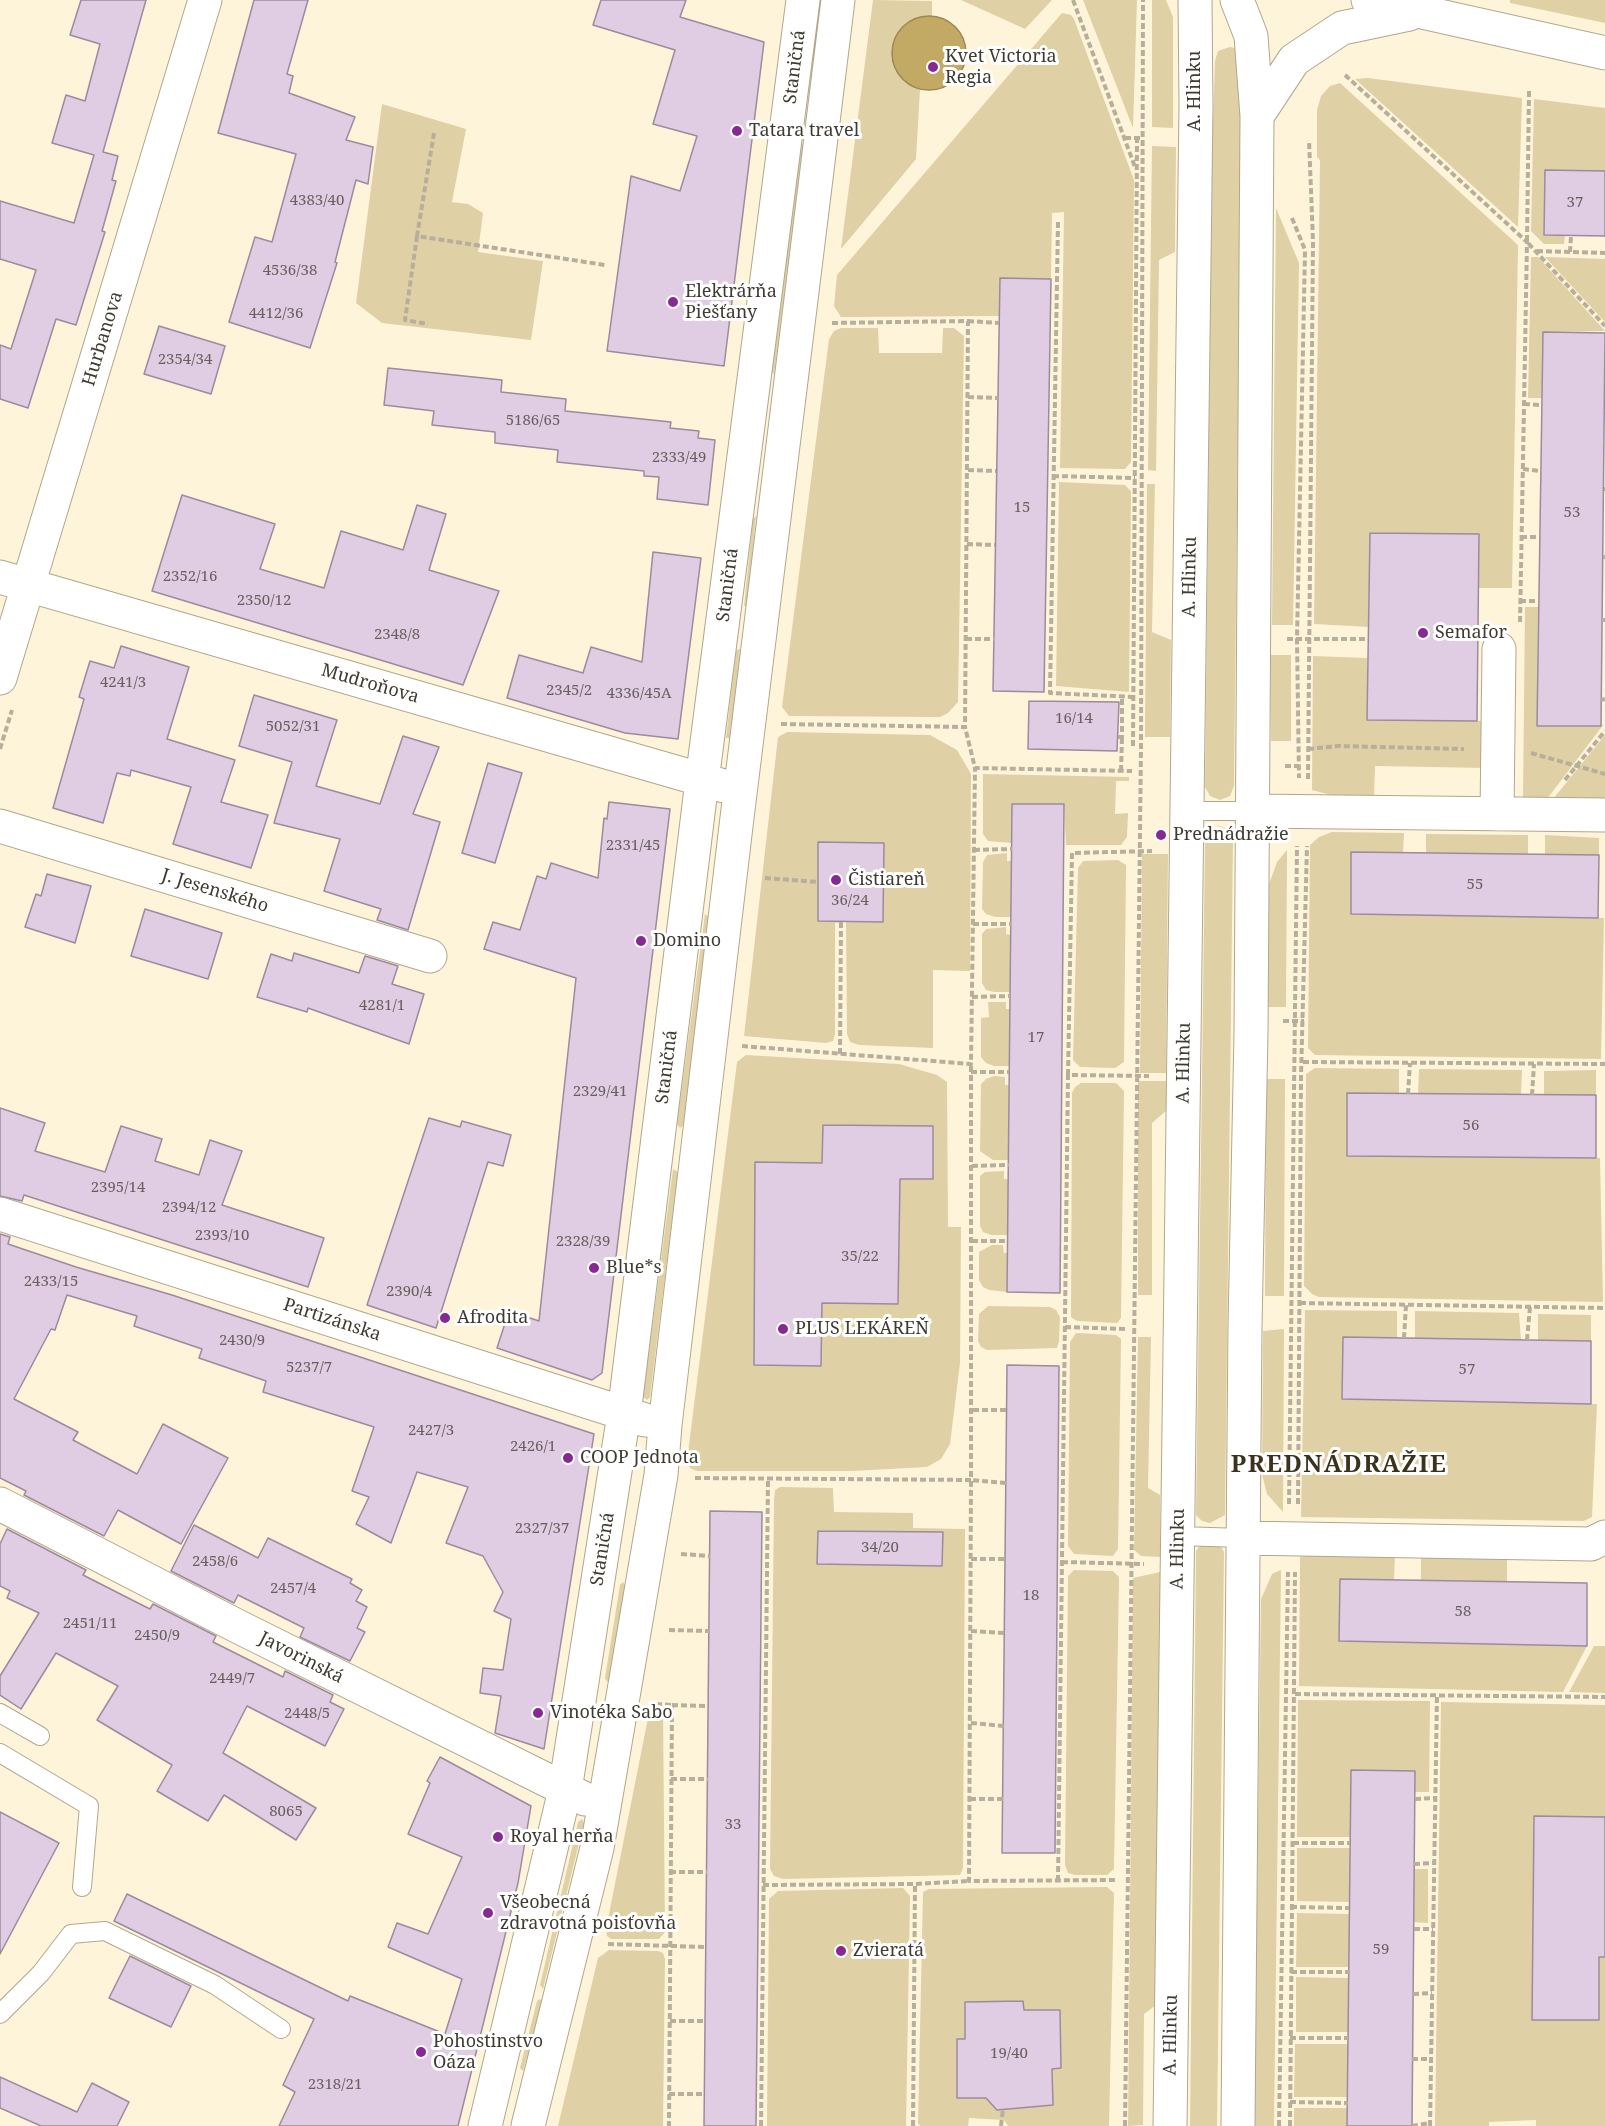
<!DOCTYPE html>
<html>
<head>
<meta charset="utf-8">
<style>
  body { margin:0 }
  canvas { display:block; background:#fef4d9 }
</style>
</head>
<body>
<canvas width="1605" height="2126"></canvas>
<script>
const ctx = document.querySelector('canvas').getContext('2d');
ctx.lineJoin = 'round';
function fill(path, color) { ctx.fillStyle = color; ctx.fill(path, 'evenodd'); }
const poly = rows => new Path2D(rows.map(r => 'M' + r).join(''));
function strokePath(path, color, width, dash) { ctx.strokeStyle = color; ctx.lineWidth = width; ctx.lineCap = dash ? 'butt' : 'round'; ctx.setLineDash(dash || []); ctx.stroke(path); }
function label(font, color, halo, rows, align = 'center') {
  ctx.font = font + ' "Noto Serif",serif'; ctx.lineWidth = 6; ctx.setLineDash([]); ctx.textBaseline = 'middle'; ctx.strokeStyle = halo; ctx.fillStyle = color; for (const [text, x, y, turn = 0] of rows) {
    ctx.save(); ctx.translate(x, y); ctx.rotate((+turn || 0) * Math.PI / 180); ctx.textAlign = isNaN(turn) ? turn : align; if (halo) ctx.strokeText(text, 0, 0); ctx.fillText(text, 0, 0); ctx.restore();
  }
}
const green = poly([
  [873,0,932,1,932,16,920,17,901,29,908,83,920,89,916,159,841,249],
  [961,0,1052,0,1025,29],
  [1083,0,1137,0,1133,128],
  [1152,0,1166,0,1173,17,1173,128,1152,127],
  [1510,0,1605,0,1605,23,1510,3],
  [1062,13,1071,15,1074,19,1134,180,1131,462,1125,469,1060,468,1064,212,1052,213,1051,279,1000,278,999,316,841,317,834,306,837,275],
  [1230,47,1235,48,1242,62,1234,786,1230,796,1220,800,1210,796,1205,787,1212,155,1215,61,1218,51],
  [1368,78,1522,98,1518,227,1355,79],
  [1340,83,1518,245,1512,588,1479,588,1479,534,1370,533,1369,627,1314,624,1320,160,1317,157,1317,110,1321,96,1330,86],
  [1534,99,1605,108,1605,171,1544,235,1565,236,1564,244,1544,244,1531,231],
  [382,104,466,129,452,202,468,204,483,213,478,252,543,261,531,340,382,323,356,303],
  [800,143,805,145,774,374,771,371],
  [1152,146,1176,147,1175,252,1159,260,1156,471,1148,470],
  [1276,208,1299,263,1293,625,1272,625],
  [1531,257,1538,257,1605,331,1543,332,1542,398,1528,398],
  [1545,257,1605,259,1605,322],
  [841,328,878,328,879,353,942,353,943,328,954,328,964,336,958,702,948,713,940,717,789,716,782,707,829,339,834,331],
  [1059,482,1125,485,1131,491,1129,692,1056,686],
  [1147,484,1155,484,1152,632,1171,640,1170,737,1145,737],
  [756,516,747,606,744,606,753,519],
  [1525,607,1538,607,1537,725,1601,726,1604,724,1547,799,1523,799],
  [740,649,732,738,726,738,736,650],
  [1270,655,1291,655,1291,741,1271,741],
  [1313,656,1367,658,1367,720,1486,721,1487,768,1375,766,1374,797,1335,796,1312,790],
  [787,732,930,735,957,750,971,774,970,971,933,970,933,1048,859,1045,850,1042,847,1034,846,922,835,923,835,1034,833,1041,826,1043,744,1036,778,737],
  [1605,735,1605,800,1553,799],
  [983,774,1129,777,1129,781,1116,781,1115,814,1128,813,1127,837,1121,845,1066,845,1064,804,1012,804,1012,843,988,841,983,834],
  [1220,826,1229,830,1233,840,1225,1515,1210,1523,1202,1521,1196,1515,1202,1077,1205,840,1209,831],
  [1332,832,1404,833,1403,853,1351,852,1351,914,1604,918,1601,1059,1315,1055,1308,1048,1310,845,1319,837],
  [1426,834,1528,835,1528,854,1426,853],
  [1545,835,1599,838,1599,855,1545,854],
  [1287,850,1286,1007,1267,1007,1268,887,1277,862],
  [1007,853,1007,861,1011,861,1011,917,995,917,986,914,982,909,983,862,987,855],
  [1142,854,1168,854,1166,1073,1140,1073],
  [1118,860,1126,865,1124,1062,1115,1068,1080,1067,1073,1060,1078,868,1083,861],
  [705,914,709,917,684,1125,680,1128,677,1124],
  [1006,927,1006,934,1011,935,1010,992,994,992,986,990,982,983,982,934,986,929],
  [988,1002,1006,1002,1006,1009,1010,1009,1009,1066,994,1066,986,1063,981,1057,981,1018,989,1017],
  [746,1055,899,1064,937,1075,947,1082,948,1227,961,1227,960,1363,950,1444,941,1459,927,1467,852,1471,697,1471,690,1468,687,1461,737,1062],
  [1315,1068,1399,1069,1399,1094,1347,1094,1347,1156,1600,1158,1603,1302,1319,1297,1312,1294,1304,1286,1306,1074],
  [1419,1069,1522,1070,1521,1094,1418,1094],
  [1596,1070,1596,1095,1544,1095,1544,1071],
  [994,1076,1005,1077,1005,1085,1009,1085,1008,1160,993,1160,980,1151,981,1084,986,1079],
  [1266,1079,1285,1079,1284,1296,1265,1296],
  [1138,1081,1167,1081,1167,1110,1152,1123,1152,1295,1138,1295],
  [1081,1083,1116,1083,1124,1091,1121,1318,1117,1323,1077,1321,1071,1317,1072,1093,1075,1087],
  [673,1169,678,1172,650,1397,647,1400,643,1397],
  [1004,1171,1004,1179,1009,1179,1008,1235,991,1235,983,1232,980,1226,980,1176,985,1172],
  [992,1245,1003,1245,1004,1253,1008,1253,1007,1292,989,1290,983,1287,979,1280,979,1252],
  [988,1306,1050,1307,1056,1310,1060,1317,1059,1341,1057,1348,987,1350,981,1347,978,1341,979,1314],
  [1305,1310,1397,1311,1397,1338,1343,1337,1342,1399,1597,1404,1592,1517,1584,1521,1301,1517],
  [1415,1311,1519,1313,1521,1340,1415,1338],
  [1538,1314,1591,1315,1591,1341,1538,1340],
  [1284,1329,1283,1512,1267,1494,1262,1474,1263,1331],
  [1076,1333,1116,1335,1121,1339,1118,1549,1113,1556,1074,1554,1068,1546,1070,1342],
  [1138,1337,1151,1337,1148,1488,1160,1495,1160,1557,1141,1556,1134,1550],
  [780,1487,833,1488,834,1512,913,1513,913,1528,965,1529,963,1868,960,1875,783,1879,774,1876,770,1869,774,1499,775,1490],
  [1201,1544,1220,1545,1224,1552,1217,2126,1190,2126,1196,1551],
  [1308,1555,1395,1555,1394,1580,1340,1579,1339,1641,1587,1646,1563,1692,1299,1686,1300,1557],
  [1421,1555,1507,1557,1507,1582,1421,1580],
  [1074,1570,1113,1571,1119,1577,1114,1869,1107,1875,1075,1875,1068,1873,1065,1865,1068,1576],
  [1281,1570,1274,2126,1254,2126,1261,1599,1272,1574],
  [1160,1572,1160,2002,1144,2014,1143,2125,1128,2126,1133,1578],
  [623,1582,625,1585,610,1678,607,1682,605,1678,620,1585],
  [1594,1646,1605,1646,1605,1693,1569,1692],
  [1298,1700,1430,1701,1429,1792,1415,1792,1415,1771,1351,1771,1350,1837,1297,1837],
  [1441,1702,1605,1705,1605,2126,1536,2126,1536,2120,1489,2122,1489,2126,1435,2126],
  [656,1707,663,1709,665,1932,659,1939,611,1939,607,1936,606,1929,649,1713],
  [582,1819,584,1823,543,1989,540,1985,578,1822],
  [1297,1848,1350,1848,1349,1902,1297,1901],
  [1414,1869,1428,1869,1428,1923,1413,1922],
  [1107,1887,1114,1893,1109,2126,1008,2126,1004,2120,969,2118,968,2126,920,2126,918,2123,923,1892,929,1889],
  [903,1888,910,1896,906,2126,767,2126,769,1899,778,1891],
  [1297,1913,1349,1914,1349,1967,1296,1967],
  [609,1950,658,1951,663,1953,665,1959,663,2126,558,2126,598,1958],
  [1296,1977,1348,1978,1348,2032,1296,2032],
  [540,1999,543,2002,523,2071,520,2068,537,2001],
  [1295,2044,1348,2044,1348,2097,1294,2097],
  [1294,2108,1347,2108,1347,2126,1294,2126]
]);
const water = poly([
  '892 53a37 37 0 1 1 74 0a37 37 0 1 1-74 0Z'
]);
const building = poly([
  [81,0,146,0,103,152,118,156,112,180,116,181,102,231,105,232,76,325,56,319,28,408,0,399,0,345,11,349,36,270,0,259,0,201,74,223,94,155,52,143,66,95,85,101,100,44,70,35,81,0],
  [254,0,308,0,287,74,293,76,289,93,355,117,346,140,373,147,368,184,356,180,335,262,337,263,310,348,229,322,255,237,272,242,296,154,218,133,254,0],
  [601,0,686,0,680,17,764,42,724,366,607,351,631,176,680,191,697,136,653,124,675,50,593,25,601,0],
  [1545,170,1605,171,1605,236,1544,235,1545,170],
  [1000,278,1051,279,1044,692,993,691,1000,278],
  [159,326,225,346,211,394,144,374,159,326],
  [1543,332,1605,333,1601,726,1537,726,1543,332],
  [388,368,502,380,501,392,566,399,565,411,671,422,670,428,699,431,698,438,715,440,708,505,657,499,659,477,644,476,644,471,557,462,558,450,495,443,495,432,432,425,434,411,384,405,388,368],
  [182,495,275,524,260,569,324,588,341,531,403,550,417,505,446,514,429,570,499,591,463,685,152,591,182,495],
  [1370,533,1479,534,1477,721,1367,720,1370,533],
  [653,552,701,558,678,739,625,733,507,698,519,655,583,673,591,647,642,662,653,552],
  [121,646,189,667,167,739,235,760,221,802,268,815,251,868,173,844,191,787,131,770,130,776,117,773,103,823,53,808,84,699,79,697,90,661,114,668,121,646],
  [254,695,337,720,316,786,380,804,403,736,439,747,413,814,440,822,408,930,377,920,381,909,324,891,340,839,274,823,292,762,239,746,254,695],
  [1029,701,1119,702,1117,751,1028,749,1029,701],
  [488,763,522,773,495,863,462,853,488,763],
  [609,802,670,809,602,1373,592,1380,497,1348,509,1311,539,1321,576,978,484,949,493,922,520,930,537,876,546,879,551,863,598,878,604,818,607,819,609,802],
  [1012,804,1064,804,1060,1293,1007,1292,1012,804],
  [818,842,884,843,883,922,818,921,818,842],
  [1351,852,1599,855,1598,918,1351,914,1351,852],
  [47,874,91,886,75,943,25,927,36,894,41,896,47,874],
  [145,909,222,933,208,979,131,956,145,909],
  [294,953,359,973,365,956,398,966,392,984,424,994,409,1044,308,1008,307,1012,257,997,271,954,292,961,294,953],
  [1347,1093,1596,1095,1596,1158,1347,1156,1347,1093],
  [0,1108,45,1123,35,1151,105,1172,121,1126,162,1139,155,1161,199,1175,210,1140,242,1151,222,1205,324,1238,308,1287,24,1195,22,1201,0,1196,0,1108],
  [429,1118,460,1127,462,1121,511,1135,503,1166,488,1162,436,1328,367,1305,429,1118],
  [823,1125,933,1126,933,1179,900,1179,898,1304,822,1303,821,1366,754,1365,755,1162,822,1163,823,1125],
  [0,1234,10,1237,8,1244,76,1267,172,1295,594,1434,544,1749,495,1733,501,1696,480,1693,483,1668,503,1670,511,1619,494,1611,503,1592,483,1556,446,1543,468,1487,417,1472,391,1543,356,1524,369,1497,352,1491,374,1427,263,1392,266,1381,199,1358,202,1349,134,1326,137,1316,67,1295,55,1330,51,1329,14,1399,78,1432,73,1440,137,1474,163,1424,228,1458,181,1544,118,1510,104,1536,24,1495,26,1491,0,1478,0,1234],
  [1343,1337,1591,1341,1591,1404,1342,1399,1343,1337],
  [1007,1365,1059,1366,1055,1853,1002,1853,1007,1365],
  [710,1511,762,1512,756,2126,704,2126,710,1511],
  [194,1525,258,1558,268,1538,352,1579,350,1583,362,1590,356,1601,367,1607,357,1628,365,1632,350,1661,300,1637,304,1628,238,1595,234,1603,171,1571,194,1525],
  [7,1529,86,1570,83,1575,138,1603,150,1609,153,1604,216,1636,213,1642,283,1677,285,1671,333,1695,330,1702,344,1709,325,1746,247,1706,223,1753,316,1808,296,1840,224,1795,208,1821,157,1791,172,1765,97,1720,118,1686,56,1653,21,1709,0,1695,0,1676,39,1613,7,1598,10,1591,0,1586,0,1544,7,1529],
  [818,1531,943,1532,942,1566,817,1564,818,1531],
  [1340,1579,1587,1583,1587,1646,1339,1641,1340,1579],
  [440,1757,531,1806,518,1883,458,2126,279,2126,295,2092,283,2085,314,2019,114,1921,127,1894,348,2001,350,1996,445,2034,462,1979,388,1947,397,1923,428,1934,462,1857,408,1834,430,1783,427,1781,440,1757],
  [1351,1770,1415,1771,1412,2126,1347,2126,1351,1770],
  [0,1812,59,1843,0,1954,0,1812],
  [1534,1816,1605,1817,1605,1957,1599,1957,1599,2020,1532,2020,1534,1816],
  [130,1956,191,1986,171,2027,109,1998,130,1956],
  [1023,2001,1024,2010,1060,2010,1061,2068,1052,2069,1053,2105,997,2110,986,2098,957,2098,957,2039,965,2039,965,2002,1023,2001],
  [0,2077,77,2112,92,2083,129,2102,117,2126,41,2126,0,2108,0,2077]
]);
const path = poly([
  [1073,0,1135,167],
  [1345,75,1527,242,1520,624],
  [1529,91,1527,242,1605,326],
  [434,133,417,236,605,265],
  [1125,138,1143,138],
  [1292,218,1305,250,1297,639,1299,778],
  [1058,222,1050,693,1135,697],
  [417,236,405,320,428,324],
  [1537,251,1605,253],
  [1570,252,1571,236],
  [968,321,999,323],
  [832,323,968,321,965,727],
  [968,397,998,398],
  [1524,404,1541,405],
  [1523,469,1541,471],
  [968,470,996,471],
  [1053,476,1135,478],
  [1604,489,1605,489],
  [1521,537,1539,537],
  [967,544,995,545],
  [1603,557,1605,557],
  [1520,601,1538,601],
  [1602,620,1605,620],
  [966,639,994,639],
  [1287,639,1368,639],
  [1601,700,1605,699],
  [781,724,965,727,975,768,1132,771],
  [1118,737,1122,737,1122,697],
  [1133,746,1137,138],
  [0,749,12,710],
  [1308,749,1338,746,1464,749],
  [1531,753,1605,774],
  [1285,766,1299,766],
  [1121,771,1122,737],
  [1308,779,1313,241,1309,140],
  [1565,780,1605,731],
  [974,850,1012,849],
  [765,878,818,882],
  [973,924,1011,924],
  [972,997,1010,996],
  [1283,1021,1304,1021],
  [742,1046,971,1064,975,768],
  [840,1054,841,921],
  [1303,1062,1605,1064],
  [971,1072,1009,1072],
  [1068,1075,1072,853,1152,851],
  [1408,1094,1410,1063],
  [1532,1095,1534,1064],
  [972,1166,1009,1165],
  [972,1241,1008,1241],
  [1300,1303,1605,1308],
  [1065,1327,1125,1329],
  [1404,1338,1406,1305],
  [1527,1340,1530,1307],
  [973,1410,1007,1410],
  [695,1478,971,1480,971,1064],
  [1006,1483,971,1480,969,1881,1117,1880],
  [1289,1504,1297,846],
  [1298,1504,1301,1076,1307,846],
  [681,1554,710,1556],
  [971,1559,1005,1559],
  [1062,1562,1144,1564],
  [669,1630,709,1631],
  [971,1631,1004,1633],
  [1295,1694,1605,1697],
  [656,1704,672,1705,669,2126],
  [672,1705,708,1706],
  [971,1723,1004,1726],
  [671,1779,708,1779],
  [970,1799,1003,1799],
  [1415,1799,1435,1798],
  [1293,1843,1350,1843],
  [1414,1864,1434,1863],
  [670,1872,707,1872],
  [1058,1881,1068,1075,1149,1076],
  [763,1885,915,1884],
  [1291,1907,1349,1908],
  [1414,1929,1433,1929],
  [608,1944,706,1947],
  [1291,1972,1349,1972],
  [1413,1994,1432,1993],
  [670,2021,705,2021],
  [1290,2038,1348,2038],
  [1412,2059,1431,2059],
  [669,2094,704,2094],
  [1290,2102,1348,2103],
  [761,2126,768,1479],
  [913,2126,915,1884,969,1881],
  [1001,2126,1003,2109],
  [1125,2126,1141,746,1143,0],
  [1279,2126,1288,1572],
  [1290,2126,1295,1572],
  [1412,2126,1430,2123],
  [1430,2126,1437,1695]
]);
const lane = poly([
  [1187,811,1252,811],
  [1178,1536,1243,1538],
  [0,1713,40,1736],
  [0,1753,89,1806,82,1887],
  [0,2014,41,1973,71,1934,105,1931,215,1985,281,2029]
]);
const street = poly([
  [1237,0,1251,36,1257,116,1251,1033,1245,1326,1238,2126],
  [1368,0,1605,53],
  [1257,116,1294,60,1342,28,1409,14],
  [0,577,724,786],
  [0,678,205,0],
  [1252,811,1605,815],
  [1497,814,1499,649],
  [0,826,430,956],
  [0,1214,645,1420],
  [0,1504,239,1627,585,1799],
  [1243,1538,1591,1544,1605,1537],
  [485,2126,565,1790,624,1414,702,781,803,0],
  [528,2126,597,1848,661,1475,665,1425,736,826,838,0],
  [1170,2126,1196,106,1195,0]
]);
const markers = [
  [933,67,6,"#872994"],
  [737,131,6,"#872994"],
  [673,302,6,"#872994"],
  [1423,633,6,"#872994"],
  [1161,835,6,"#872994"],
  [836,880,6,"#872994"],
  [641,941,6,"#872994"],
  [594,1268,6,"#872994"],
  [445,1318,6,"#872994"],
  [783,1329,6,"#872994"],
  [568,1458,6,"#872994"],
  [538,1713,6,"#872994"],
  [498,1837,6,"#872994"],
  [488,1913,6,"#872994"],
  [841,1951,6,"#872994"],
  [421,2052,6,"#872994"]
];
const numberNames = [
  ["4383/40",317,201],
  ["37",1575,203],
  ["4536/38",290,271],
  ["4412/36",276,314],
  ["2354/34",185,360],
  ["5186/65",533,421],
  ["2333/49",679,458],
  ["15",1022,508],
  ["53",1572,513],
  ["2352/16",190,577],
  ["2350/12",264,601],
  ["2348/8",397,635],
  ["4241/3",123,683],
  ["2345/2",569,691],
  ["4336/45A",639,694],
  ["16/14",1074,719],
  ["5052/31",293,727],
  ["2331/45",633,846],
  ["55",1475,885],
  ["36/24",850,901],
  ["4281/1",382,1006],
  ["17",1036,1038],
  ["2329/41",600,1092],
  ["56",1471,1126],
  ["2395/14",118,1188],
  ["2394/12",189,1208],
  ["2393/10",222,1236],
  ["2328/39",583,1242],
  ["35/22",860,1257],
  ["2433/15",51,1282],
  ["2390/4",409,1292],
  ["2430/9",242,1341],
  ["5237/7",309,1368],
  ["57",1467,1370],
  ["2427/3",431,1431],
  ["2426/1",533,1447],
  ["2327/37",542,1529],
  ["34/20",880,1548],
  ["2458/6",215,1562],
  ["2457/4",293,1589],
  ["18",1031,1596],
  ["58",1463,1612],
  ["2451/11",90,1624],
  ["2450/9",157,1636],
  ["2449/7",232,1679],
  ["2448/5",307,1714],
  ["8065",286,1812],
  ["33",733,1825],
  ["59",1381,1950],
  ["19/40",1009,2054],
  ["2318/21",335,2085]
];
const poiNames = [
  ["Kvet Victoria",945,57],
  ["Regia",945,78],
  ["Tatara travel",749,131],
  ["Elektrárňa",685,292],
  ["Piešťany",685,313],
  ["Semafor",1435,633],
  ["Prednádražie",1173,835],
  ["Čistiareň",848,880],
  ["Domino",653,941],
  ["Blue*s",606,1268],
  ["Afrodita",457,1318],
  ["PLUS LEKÁREŇ",795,1329],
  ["COOP Jednota",580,1458],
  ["Vinotéka Sabo",550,1713],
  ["Royal herňa",510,1837],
  ["Všeobecná",500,1903],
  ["zdravotná poisťovňa",500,1924],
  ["Zvieratá",853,1951],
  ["Pohostinstvo",433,2042],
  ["Oáza",433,2063]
];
const streetNames = [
  ["Staničná",795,67,-83],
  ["A. Hlinku",1195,91,-90],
  ["Hurbanova",103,339,-73],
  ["A. Hlinku",1190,577,-89],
  ["Staničná",728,585,-83],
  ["Mudroňova",370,684,16],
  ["J. Jesenského",215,891,17],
  ["A. Hlinku",1184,1063,-89],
  ["Staničná",667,1067,-83],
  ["Partizánska",332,1320,18],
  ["Staničná",603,1549,-81],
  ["A. Hlinku",1178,1549,-89],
  ["Javorinská",301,1658,27],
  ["A. Hlinku",1171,2035,-89]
];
const districtNames = [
  ["PREDNÁDRAŽIE",1339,1465]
];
fill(green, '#e0d0a5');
fill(water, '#c2a964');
strokePath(water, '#9b8855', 1.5);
fill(building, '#e1cde3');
strokePath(building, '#9c8a9e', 1.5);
strokePath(lane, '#b1a78e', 20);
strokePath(street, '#b1a78e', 35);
strokePath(path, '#b7af9b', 4, [6, 3]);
strokePath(lane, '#fff', 18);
strokePath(street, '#fff', 33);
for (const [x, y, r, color] of markers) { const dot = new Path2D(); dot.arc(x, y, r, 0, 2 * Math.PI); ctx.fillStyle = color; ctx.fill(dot); strokePath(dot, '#fff', 2); }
label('15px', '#68605e', null, numberNames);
label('18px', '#3f3b31', '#fff', poiNames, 'left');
label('18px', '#3f3b31', '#fff', streetNames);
ctx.letterSpacing = '1.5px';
label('bold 24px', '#3a321c', '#fff', districtNames);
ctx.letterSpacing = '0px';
</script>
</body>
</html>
